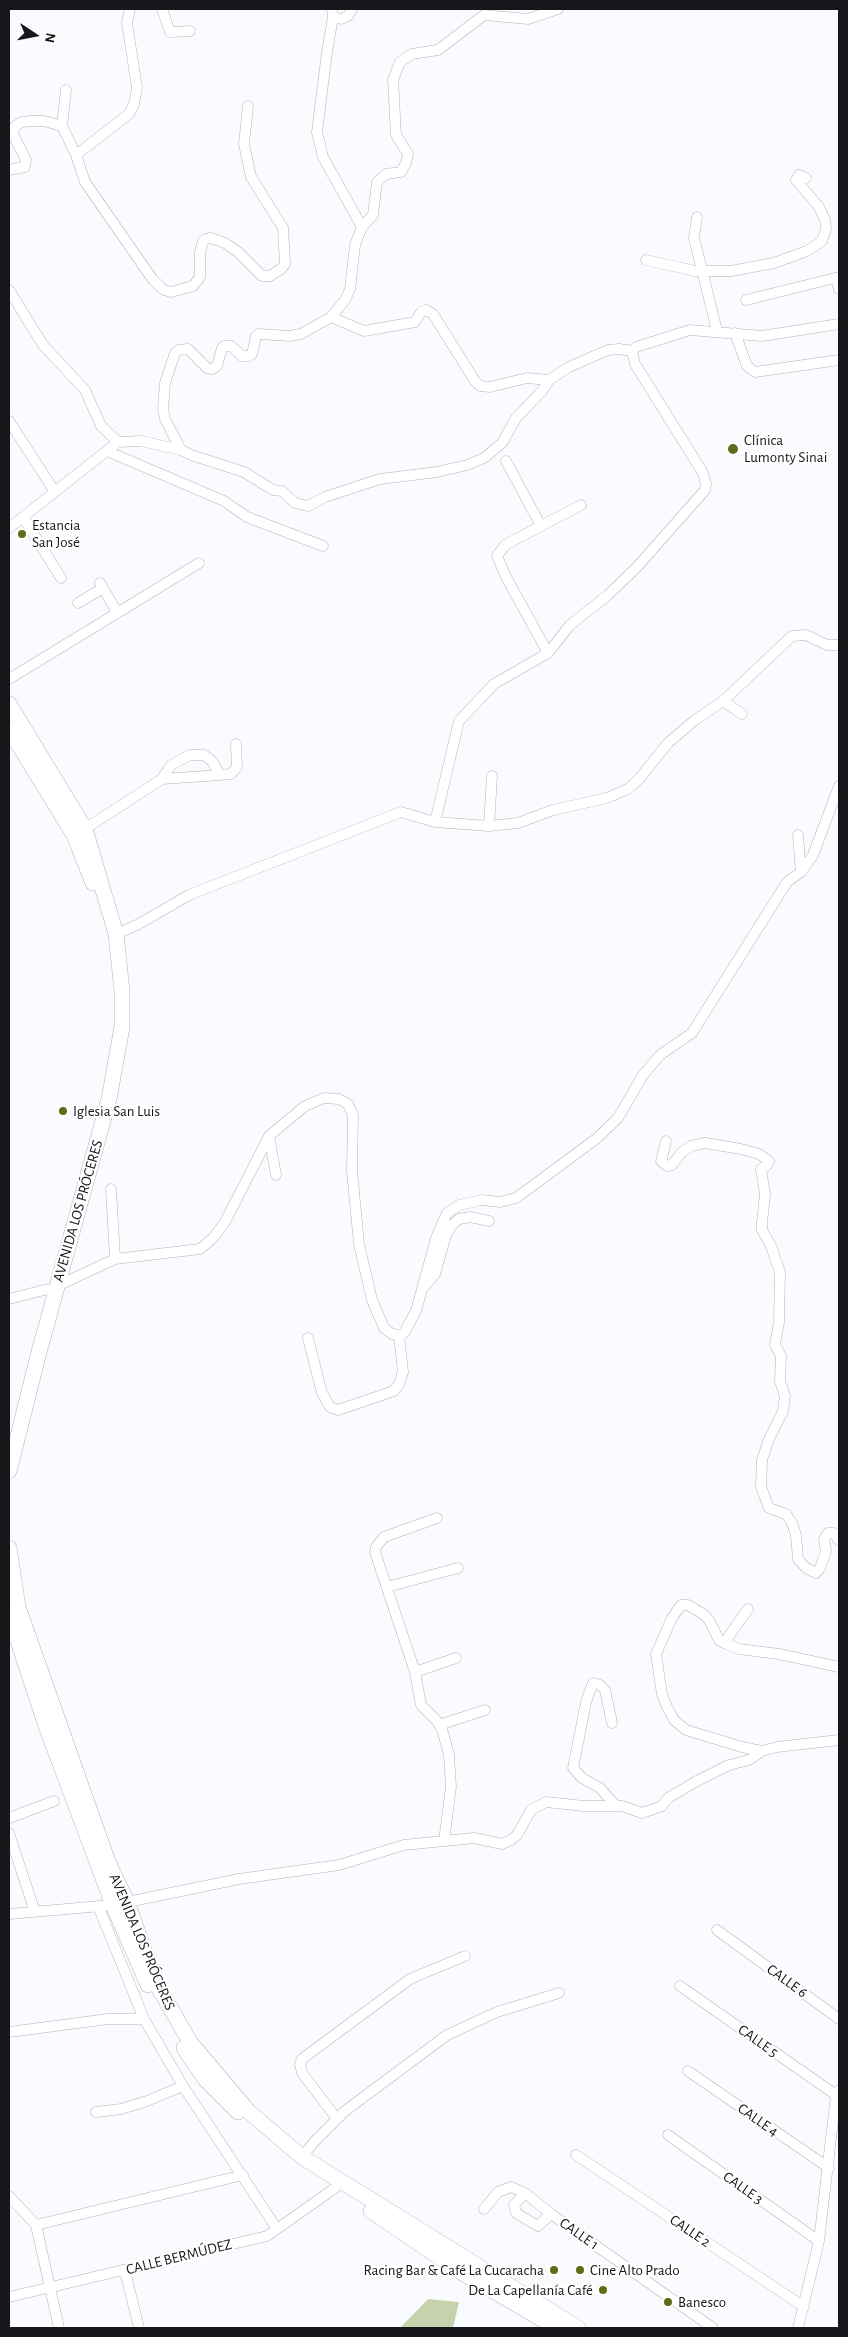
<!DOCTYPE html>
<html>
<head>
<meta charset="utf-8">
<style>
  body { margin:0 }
  #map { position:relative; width:848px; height:2337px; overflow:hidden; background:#f9fbfe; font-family:"Alegreya Sans",sans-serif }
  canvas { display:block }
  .frame { position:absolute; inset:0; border:10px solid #15171a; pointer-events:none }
  .north { position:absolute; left:10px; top:10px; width:50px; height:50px; -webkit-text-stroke:4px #fff; paint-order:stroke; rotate:101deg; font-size:14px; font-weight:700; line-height:20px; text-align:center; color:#15171a }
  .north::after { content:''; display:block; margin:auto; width:18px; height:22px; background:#15171a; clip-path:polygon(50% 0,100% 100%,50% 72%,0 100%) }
</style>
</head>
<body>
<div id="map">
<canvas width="848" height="2337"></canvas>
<div class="frame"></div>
<div class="north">N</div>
</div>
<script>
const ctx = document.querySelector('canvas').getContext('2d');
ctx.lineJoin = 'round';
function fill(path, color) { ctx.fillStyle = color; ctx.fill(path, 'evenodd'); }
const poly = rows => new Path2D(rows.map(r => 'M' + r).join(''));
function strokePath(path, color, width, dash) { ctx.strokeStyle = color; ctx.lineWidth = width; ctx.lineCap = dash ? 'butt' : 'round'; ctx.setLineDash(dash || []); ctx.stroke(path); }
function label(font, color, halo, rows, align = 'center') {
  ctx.font = font + ' "Alegreya Sans",sans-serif'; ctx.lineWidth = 4.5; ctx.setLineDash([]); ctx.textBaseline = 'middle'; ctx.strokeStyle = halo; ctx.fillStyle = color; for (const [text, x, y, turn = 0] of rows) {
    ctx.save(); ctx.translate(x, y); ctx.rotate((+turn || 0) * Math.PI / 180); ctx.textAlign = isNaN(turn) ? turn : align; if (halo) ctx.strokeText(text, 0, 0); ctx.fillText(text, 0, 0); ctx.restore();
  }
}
const green = poly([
  [428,2299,459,2302,453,2328,400,2328]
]);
const minor = poly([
  [162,9,170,32,190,31],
  [332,9,333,17,327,52,317,132,323,157,362,227],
  [333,17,341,19,348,16,352,9],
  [66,90,62,126,76,155,85,182,153,280,164,290,171,292,193,286,200,277,200,252,203,241,206,239,211,238,225,243,238,252,262,276,270,276,281,269,285,264,283,228,251,177,244,144,248,106],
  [76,155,129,114,134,104,137,88,127,23,130,9],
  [9,170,25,167,26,160,13,134,15,126,22,122,31,121,44,121,62,126],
  [697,217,694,238,717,331],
  [646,260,695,271,731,271,774,263,807,251,822,241,826,229,825,220,819,207,796,180,799,175,806,178],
  [836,278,839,289],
  [9,290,43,345,85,390,101,426,118,442],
  [746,300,839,277],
  [331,317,364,331,415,322,421,312,426,310,433,314,475,381,480,386,490,387,527,378,549,380],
  [735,333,747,366,755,372,839,360],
  [9,421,55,492],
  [181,450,191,455,244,472,273,490,282,491,295,503,308,506,325,497,380,479,437,472,467,465,484,458,502,443,516,418,542,391,549,380,569,367,608,350,619,349,632,351],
  [107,451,224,501,247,517,323,546],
  [506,461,541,526],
  [23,517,61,578],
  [9,528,118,442,141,441,181,450,165,419,163,409,165,383,175,353,179,350,188,349,207,368,212,369,217,366,222,348,224,346,231,346,242,356,249,356,252,354,256,336,259,334,290,336,301,334,331,317,345,300,350,289,355,245,362,227,373,215,377,182,386,174,401,172,406,163,408,154,396,135,393,80,400,62,412,54,438,50,484,15,528,19,558,9],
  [100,583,117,612],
  [78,603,103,588],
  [548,653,506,577,497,556,505,545,581,505],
  [9,679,199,563],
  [723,701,742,714],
  [162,779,220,775],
  [435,822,459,721,494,684,548,653,570,625,608,595,637,567,705,490,706,484,703,473,635,364,632,351,636,347,690,330,762,336,839,324],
  [489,826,492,776],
  [85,829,162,779,171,765,190,755,204,755,212,761,220,775,231,774,237,767,236,744],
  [798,835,801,872],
  [116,934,137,925,189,895,401,812,435,822,489,826,518,823,553,810,607,798,628,789,639,779,668,743,695,720,723,701,792,636,806,635,827,645,839,645],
  [269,1136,276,1175],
  [666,1141,661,1161,667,1166,672,1165,682,1152,691,1146,705,1143,741,1149,759,1154,769,1161,767,1165,761,1169,765,1194,762,1223,762,1230,771,1246,780,1272,779,1322,775,1345,781,1356,780,1381,785,1396,783,1411,769,1439,762,1460,761,1487,769,1508,786,1514,792,1523,796,1535,798,1559,806,1568,816,1573,820,1568,826,1551,824,1539,828,1533,834,1533,839,1541],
  [111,1189,115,1259],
  [57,1286,115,1259,200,1249,214,1237,225,1222,269,1136,305,1106,324,1098,339,1099,348,1104,353,1115,352,1171,359,1244,372,1300,384,1328,392,1334,399,1335,404,1333,416,1311,436,1238,447,1213,459,1205,482,1200,500,1202,516,1198,596,1139,618,1118,643,1075,660,1055,692,1033,787,882,801,872,813,855,839,786],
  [424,1287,435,1274,446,1235,452,1225,459,1219,470,1217,489,1221],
  [9,1299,48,1289],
  [308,1338,322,1393,330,1407,338,1410,394,1391,399,1384,403,1372,399,1335],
  [437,1518,384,1537,376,1547,375,1552,415,1672,421,1705,437,1721,442,1729,449,1755,451,1787,444,1841],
  [387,1587,458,1568],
  [724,1643,748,1609],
  [415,1672,456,1658],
  [612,1723,605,1690,600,1685,593,1683,586,1702,573,1768,582,1778,600,1788,616,1806],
  [439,1725,485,1710],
  [762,1751,742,1747,686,1730,674,1720,667,1707,662,1694,656,1654,672,1618,681,1605,688,1605,703,1614,709,1620,719,1640,724,1643,739,1649,779,1654,839,1667],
  [9,1818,54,1801],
  [9,1833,35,1912],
  [98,1906,144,2019,183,2086,277,2229],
  [9,1914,113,1905,239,1879,339,1865,404,1845,474,1838,502,1844,511,1840,517,1835,531,1810,546,1802,584,1806,622,1806,642,1813,662,1806,668,1798,697,1781,729,1765,749,1760,762,1751,777,1747,839,1740],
  [717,1930,839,2019],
  [680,1986,836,2095],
  [9,2032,108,2019,144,2019],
  [688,2071,829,2168],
  [96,2112,121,2109,147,2101,183,2086],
  [337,2119,302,2073,300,2064,302,2059,410,1979,465,1956],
  [668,2135,819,2241],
  [576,2155,804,2307],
  [302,2157,314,2142,345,2111,447,2035,497,2012,559,1993],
  [525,2193,514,2205,516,2213,538,2226,551,2214,713,2328],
  [9,2196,36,2225,59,2328],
  [484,2209,498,2192,511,2187,525,2193,551,2214],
  [36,2225,243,2175],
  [125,2271,139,2328],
  [9,2297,267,2236,335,2188],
  [798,2328,819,2241,836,2095,839,2090]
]);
const highway = poly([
  [9,704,85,829,116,934,122,991,122,1027,109,1099,39,1352,9,1471],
  [9,729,74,835,93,883],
  [9,1548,18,1607,108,1862,127,1902,156,1983,190,2042,248,2111,302,2157,578,2328],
  [9,1614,46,1726,113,1905,148,1985],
  [184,2048,205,2079,238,2112],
  [371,2211,461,2272,557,2328]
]);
const markers = [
  [733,449,6,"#5c6d1a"],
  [22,534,5,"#5c6d1a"],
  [63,1111,5,"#5c6d1a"],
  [554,2270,5,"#5c6d1a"],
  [580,2270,5,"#5c6d1a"],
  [603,2290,5,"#5c6d1a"],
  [668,2302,5,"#5c6d1a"]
];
const poiNames = [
  ["Clínica",744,440],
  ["Lumonty Sinai",744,457],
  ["Estancia",32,525],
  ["San José",32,542],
  ["Iglesia San Luis",73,1111],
  ["Racing Bar & Café La Cucaracha",544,2270,"right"],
  ["Cine Alto Prado",590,2270],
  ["De La Capellanía Café",593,2290,"right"],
  ["Banesco",678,2302]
];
const streetNames = [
  ["AVENIDA LOS PRÓCERES",78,1211,-74],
  ["AVENIDA LOS PRÓCERES",142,1942,67],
  ["CALLE 6",787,1981,36],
  ["CALLE 5",758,2041,35],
  ["CALLE 4",758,2120,35],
  ["CALLE 3",743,2188,35],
  ["CALLE 2",690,2231,34],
  ["CALLE 1",579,2234,35],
  ["CALLE BERMÚDEZ",179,2257,-14]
];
fill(green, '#c7d1ae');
strokePath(minor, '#afb4bb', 11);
strokePath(highway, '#afb4bb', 16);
strokePath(minor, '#fff', 10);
strokePath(highway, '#fff', 15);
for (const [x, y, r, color] of markers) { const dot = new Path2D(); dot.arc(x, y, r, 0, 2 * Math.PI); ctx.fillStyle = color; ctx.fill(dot); strokePath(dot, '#fff', 2); }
label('15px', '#15171a', '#fff', poiNames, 'left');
label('15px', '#15171a', '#fff', streetNames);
</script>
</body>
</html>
